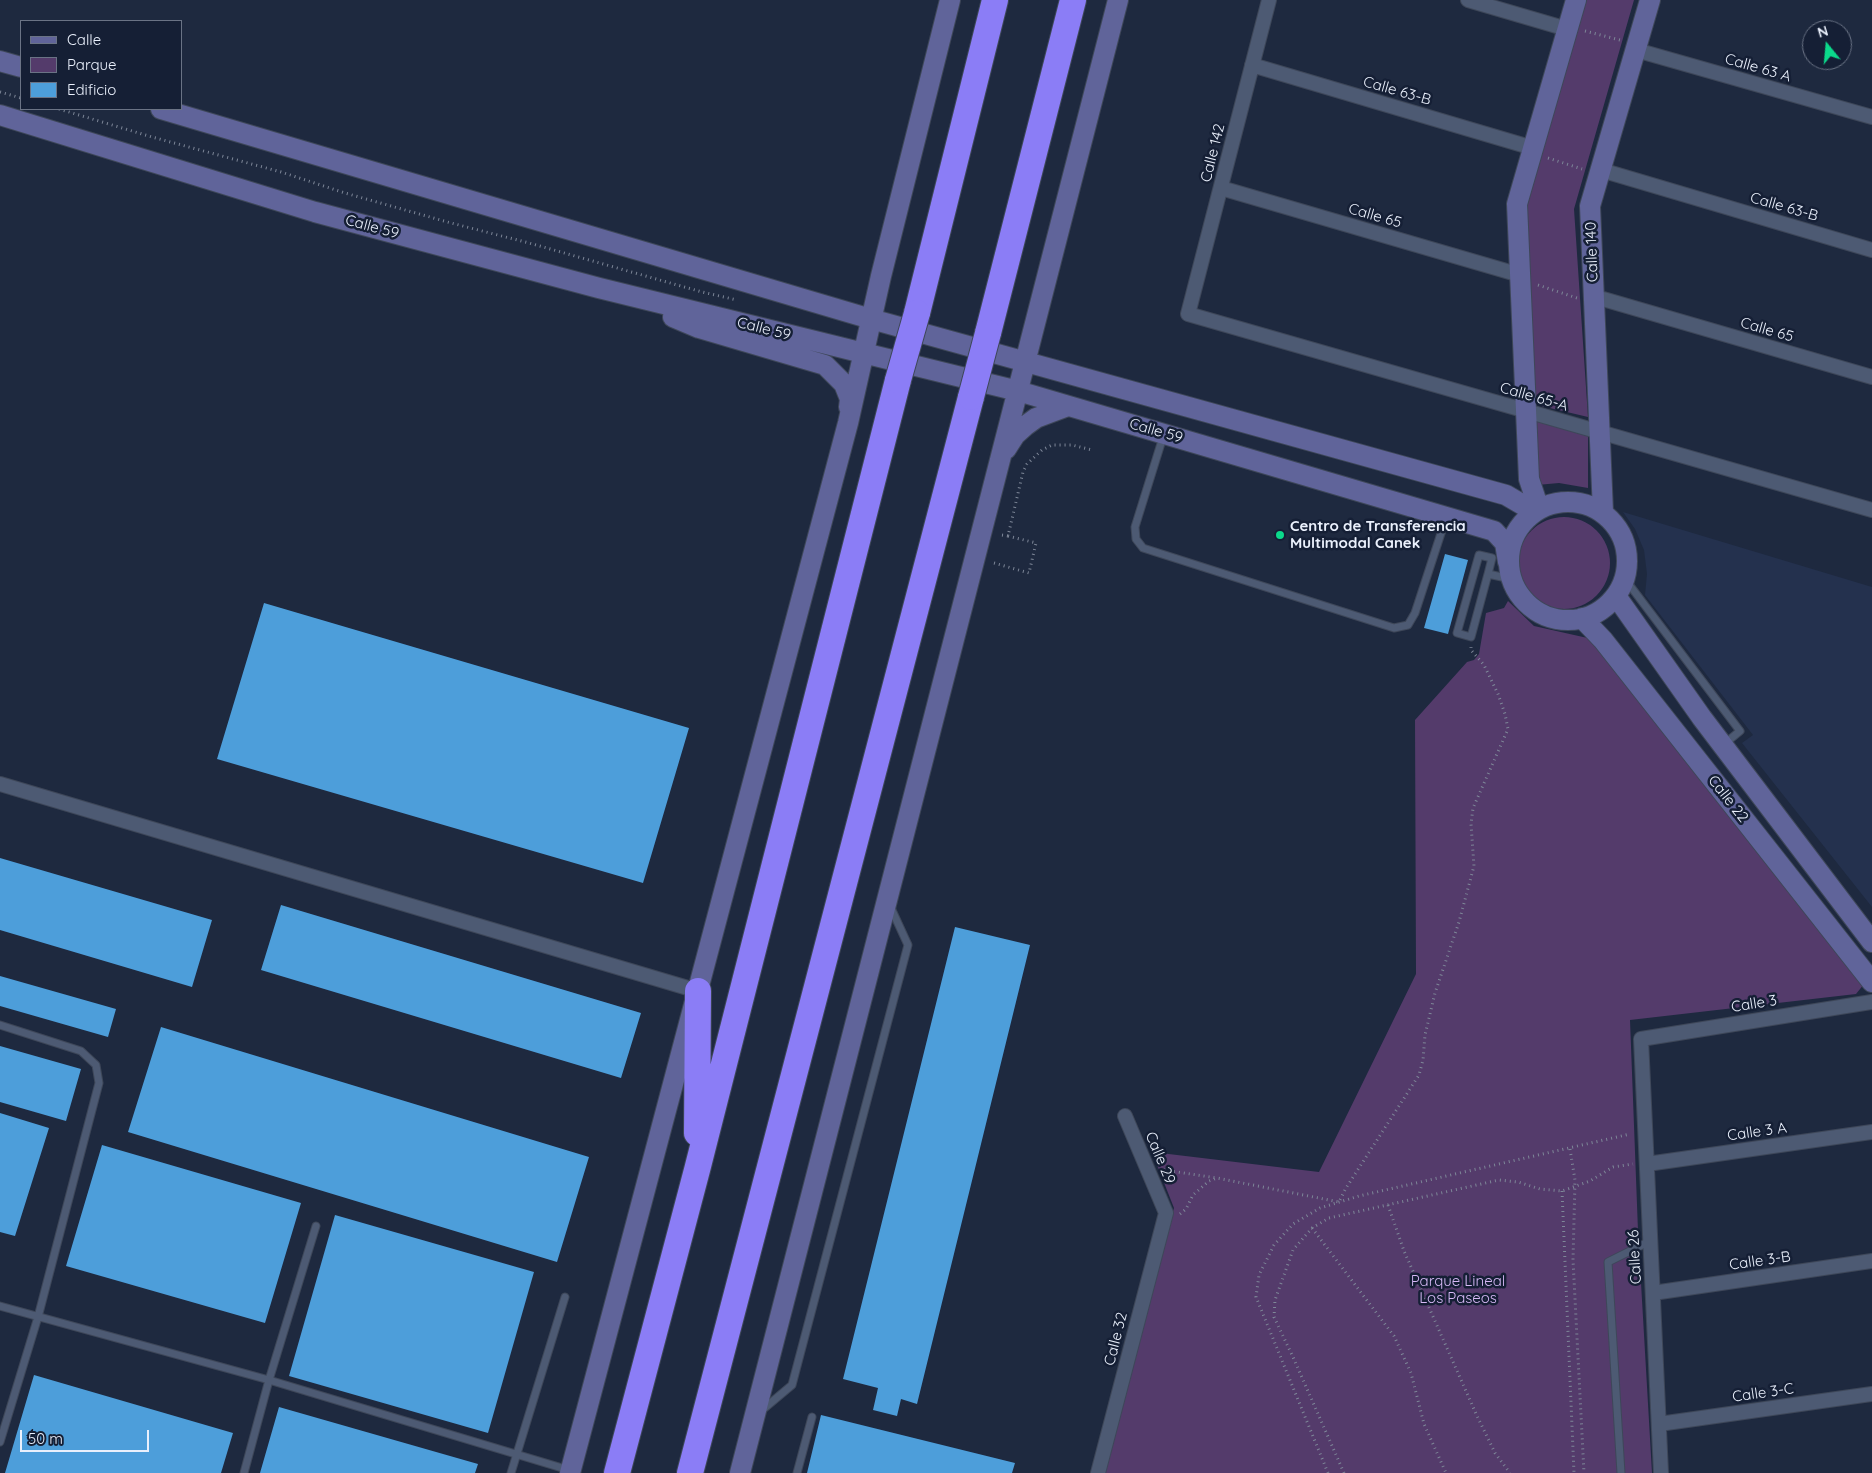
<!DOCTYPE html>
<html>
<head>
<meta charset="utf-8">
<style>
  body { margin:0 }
  #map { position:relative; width:1872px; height:1473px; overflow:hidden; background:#1e293f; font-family:Quicksand,sans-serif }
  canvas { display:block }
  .legend { position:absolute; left:20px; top:20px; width:162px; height:90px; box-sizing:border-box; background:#151f35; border:1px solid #6a7385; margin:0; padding:6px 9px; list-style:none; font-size:15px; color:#eaf0fc }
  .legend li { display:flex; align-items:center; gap:10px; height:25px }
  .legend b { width:25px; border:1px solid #6a7385 }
  .north { position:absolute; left:1802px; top:20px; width:50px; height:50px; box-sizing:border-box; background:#151f35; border:1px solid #6a7385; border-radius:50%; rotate:343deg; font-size:14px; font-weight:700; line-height:20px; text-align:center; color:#eaf0fc }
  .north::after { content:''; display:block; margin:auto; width:18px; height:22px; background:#0bd98b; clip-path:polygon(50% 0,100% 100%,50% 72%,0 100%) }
  .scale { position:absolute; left:20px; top:1430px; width:129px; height:22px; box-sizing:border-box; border:2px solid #eaf0fc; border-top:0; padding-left:6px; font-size:15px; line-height:18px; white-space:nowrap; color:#eaf0fc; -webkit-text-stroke:4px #151f35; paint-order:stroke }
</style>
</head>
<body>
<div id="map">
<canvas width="1872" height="1473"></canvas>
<ul class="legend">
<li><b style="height:6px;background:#60649a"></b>Calle</li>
<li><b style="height:14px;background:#543b6b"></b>Parque</li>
<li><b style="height:14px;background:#4d9eda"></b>Edificio</li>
</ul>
<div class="north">N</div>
<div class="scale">50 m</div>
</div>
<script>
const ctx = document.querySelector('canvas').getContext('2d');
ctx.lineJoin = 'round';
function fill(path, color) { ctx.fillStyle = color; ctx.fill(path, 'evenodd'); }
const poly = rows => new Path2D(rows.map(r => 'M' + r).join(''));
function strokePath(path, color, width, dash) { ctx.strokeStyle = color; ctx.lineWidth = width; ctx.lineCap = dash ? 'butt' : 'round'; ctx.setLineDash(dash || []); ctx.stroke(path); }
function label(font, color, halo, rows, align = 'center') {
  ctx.font = font + ' Quicksand,sans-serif'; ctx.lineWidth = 5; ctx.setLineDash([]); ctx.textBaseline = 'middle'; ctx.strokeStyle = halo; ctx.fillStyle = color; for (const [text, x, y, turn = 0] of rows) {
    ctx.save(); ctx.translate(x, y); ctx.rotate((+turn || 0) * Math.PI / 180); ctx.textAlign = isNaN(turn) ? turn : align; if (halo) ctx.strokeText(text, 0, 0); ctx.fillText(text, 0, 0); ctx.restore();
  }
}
const built = poly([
  [1623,512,1872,587,1872,907,1742,743,1753,735,1645,595,1647,574,1644,550,1635,529]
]);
const green = poly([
  [1582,0,1634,0,1574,209,1588,417,1533,404,1524,204],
  [1535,420,1588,436,1588,488,1559,483,1537,485],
  '1518 563a46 46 0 1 1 92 0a46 46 0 1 1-92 0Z',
  [1508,601,1534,626,1592,639,1864,984,1856,994,1630,1020,1638,1231,1652,1473,1098,1473,1118,1398,1174,1208,1152,1152,1319,1172,1416,974,1415,720,1467,662,1474,660,1479,654,1486,613,1504,608]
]);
const building = poly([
  [1445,554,1468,560,1448,634,1424,628],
  [264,603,689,728,643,883,217,759],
  [0,858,212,920,192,987,0,930],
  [281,905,641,1013,621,1078,261,970],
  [955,927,1030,945,917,1404,901,1399,897,1416,873,1410,878,1388,843,1379],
  [0,976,116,1009,108,1037,0,1006],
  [161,1027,589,1157,557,1262,128,1132],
  [0,1046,81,1069,66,1121,0,1102],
  [0,1113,49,1128,15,1236,0,1232],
  [102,1145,301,1203,265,1323,66,1266],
  [335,1215,534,1272,488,1433,289,1376],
  [34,1375,233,1433,221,1473,5,1473],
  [279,1407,478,1464,475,1473,260,1473],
  [821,1415,1015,1463,1012,1473,807,1473]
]);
const path = poly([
  [1585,31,1620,40],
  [0,92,21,98],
  [59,109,152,137,281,172,345,193,451,223,529,243,702,292,737,300],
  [1548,158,1582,169],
  [1538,285,1577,298],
  [1002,535,1008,536],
  [994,563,1029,573,1036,543,1008,536,1023,472,1027,464,1042,450,1052,445,1072,445,1092,450],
  [1570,1149,1575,1180,1573,1260,1584,1473],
  [1164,1170,1217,1178],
  [1562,1191,1574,1473],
  [1388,1205,1404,1251,1477,1416,1495,1453,1510,1473],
  [1180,1214,1186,1209,1193,1195,1209,1181,1217,1178,1339,1202,1346,1188,1419,1075,1423,1060,1425,1035,1435,993,1459,922,1474,866,1471,824,1473,808,1508,729,1505,714,1498,694,1484,665,1471,650,1471,647],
  [1312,1228,1394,1336,1411,1373,1424,1424,1446,1473],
  [1328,1473,1256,1297,1259,1275,1274,1245,1293,1224,1320,1208,1359,1196,1630,1134],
  [1344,1473,1293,1357,1274,1317,1275,1300,1293,1250,1312,1228,1329,1218,1499,1180,1518,1182,1540,1189,1562,1191,1590,1181,1613,1167,1633,1164]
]);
const lane = poly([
  [1163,437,1135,527,1136,539,1143,548,1394,628,1408,625,1415,613,1446,518],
  [1488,574,1471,637,1457,633,1479,555,1492,558,1488,574,1511,579],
  [1625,579,1740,731,1723,745],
  [0,1025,81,1051,96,1065,99,1083,38,1317,0,1442],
  [0,1306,269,1380,569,1470],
  [761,1411,792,1385,908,945,891,908],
  [244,1473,269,1380,316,1226],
  [511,1473,565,1297],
  [797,1473,812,1417],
  [1621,1473,1608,1262,1650,1241]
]);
const street = poly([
  [1269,0,1188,314,1872,510],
  [1468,0,1567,29],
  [1636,50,1872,117],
  [1252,65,1533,148],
  [1601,170,1872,250],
  [1221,188,1520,275],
  [1594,299,1603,299,1872,377],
  [0,784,698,991],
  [1647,1164,1872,1132],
  [1653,1293,1872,1261],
  [1659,1424,1872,1394],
  [1098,1473,1166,1213,1125,1116],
  [1661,1473,1641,1039,1872,1002]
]);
const secondary = poly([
  [0,61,21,67],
  [161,109,871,319,1506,495,1535,512],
  [0,115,315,212,599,288,1018,391,1494,531,1505,543,1508,562],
  [673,317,699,328,825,365,844,384,850,399,849,407],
  [1006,449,1015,435,1025,426,1036,418,1068,406],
  '1509 561a59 59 0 1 1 118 0a59 59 0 1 1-118 0Z',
  [1539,509,1529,479,1517,204,1576,0],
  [1603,512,1590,206,1650,0],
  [1616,596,1702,718,1872,942],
  [1582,618,1603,640,1872,982],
  [570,1473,848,423,881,276,950,0],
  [740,1473,1118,0]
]);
const highway = poly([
  [917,313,995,0],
  [988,333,1073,0],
  [697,1133,698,991],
  [617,1473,697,1170,898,380],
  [690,1473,971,397]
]);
const highwayBridge = poly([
  [898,380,917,313],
  [971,397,988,333]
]);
const markers = [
  [1280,535,5,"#0bd98b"]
];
const streetNames = [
  ["Calle 63 A",1758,68,16],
  ["Calle 63-B",1397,91,16],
  ["Calle 142",1213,153,-76],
  ["Calle 63-B",1784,207,16],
  ["Calle 65",1375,216,16],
  ["Calle 59",372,227,15],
  ["Calle 140",1592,252,-92],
  ["Calle 59",764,329,14],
  ["Calle 65",1767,330,16],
  ["Calle 65-A",1534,397,16],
  ["Calle 59",1156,431,16],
  ["Calle 22",1728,799,52],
  ["Calle 3",1754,1004,-9],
  ["Calle 3 A",1757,1132,-8],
  ["Calle 29",1160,1158,67],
  ["Calle 26",1635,1257,-93],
  ["Calle 3-B",1760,1261,-8],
  ["Calle 32",1116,1339,-76],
  ["Calle 3-C",1763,1393,-8]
];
const poiNames = [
  ["Centro de Transferencia",1290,526],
  ["Multimodal Canek",1290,543]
];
const parkNames = [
  ["Parque Lineal",1458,1281],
  ["Los Paseos",1458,1298]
];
fill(built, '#24314e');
fill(green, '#543b6b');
fill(building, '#4d9eda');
strokePath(lane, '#3e4759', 9);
strokePath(street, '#3e4759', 16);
strokePath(secondary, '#3e4759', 22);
strokePath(highway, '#3e4759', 28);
strokePath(path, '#7e8798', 3, [1, 4]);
strokePath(lane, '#4d5a73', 7);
strokePath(street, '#4d5a73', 14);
strokePath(secondary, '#60649a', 20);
strokePath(highway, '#8b7df6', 26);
strokePath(highwayBridge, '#3e4759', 28, []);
strokePath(highwayBridge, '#8b7df6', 26);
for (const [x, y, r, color] of markers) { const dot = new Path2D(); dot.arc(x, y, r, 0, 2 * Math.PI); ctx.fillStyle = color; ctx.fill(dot); strokePath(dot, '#151f35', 2); }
label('15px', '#eaf0fc', '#151f35', streetNames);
label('bold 15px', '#eaf0fc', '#151f35', poiNames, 'left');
label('15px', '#d6b8f5', '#151f35', parkNames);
</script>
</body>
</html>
